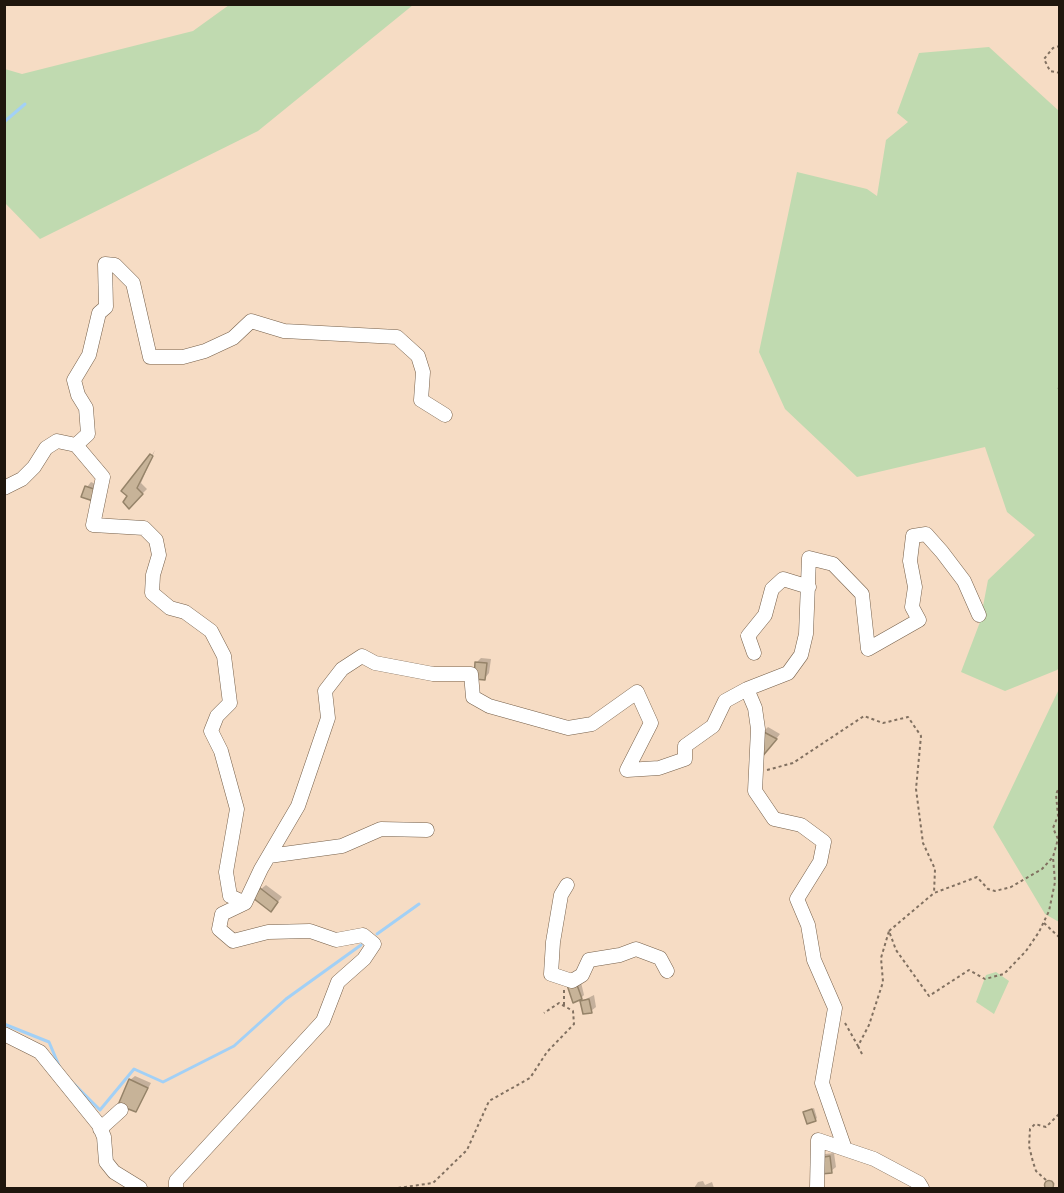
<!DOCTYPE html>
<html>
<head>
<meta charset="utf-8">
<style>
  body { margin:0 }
  #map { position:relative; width:1064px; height:1193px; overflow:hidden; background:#f6dcc4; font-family:"Asap Condensed",sans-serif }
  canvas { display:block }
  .frame { position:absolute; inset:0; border:6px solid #1f160d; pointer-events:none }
</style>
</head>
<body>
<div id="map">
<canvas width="1064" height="1193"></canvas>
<div class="frame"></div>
</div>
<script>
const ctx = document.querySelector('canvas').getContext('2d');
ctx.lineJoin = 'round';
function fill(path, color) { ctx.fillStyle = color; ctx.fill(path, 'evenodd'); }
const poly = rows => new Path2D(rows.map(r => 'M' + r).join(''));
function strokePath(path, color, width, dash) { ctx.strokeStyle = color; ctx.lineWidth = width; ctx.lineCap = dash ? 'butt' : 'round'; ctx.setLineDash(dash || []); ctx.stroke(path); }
const green = poly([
  [229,5,413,5,258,131,40,239,5,203,5,69,22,74,193,31],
  [989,47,1059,111,1060,667,1057,670,1005,691,961,672,980,622,988,580,1035,535,1007,512,985,447,857,477,785,409,759,352,797,172,867,189,877,196,886,140,908,122,897,113,919,53],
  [1059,689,1059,922,1045,914,993,827],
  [996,972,1009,981,994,1014,976,1002,986,975]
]);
const shadow = poly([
  [155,450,141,483,147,489,129,507,124,502],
  [91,482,100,486,97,495,87,487],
  [481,658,491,659,489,673,485,678,477,662],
  [768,727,780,734,766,752,764,731],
  [266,885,282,897,275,905,261,889],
  [580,978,584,995,579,1000,568,985],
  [594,995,596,1007,591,1011,582,1001],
  [135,1076,151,1083,136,1111,130,1080],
  [814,1108,817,1118,815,1120,805,1112],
  [834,1153,836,1167,831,1171,820,1159,825,1154],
  [1052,1180,1055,1184,1048,1188,1046,1185],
  [703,1181,705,1185,712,1182,714,1188,694,1188,698,1182]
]);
const stream = poly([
  [4,122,25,104],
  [377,934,419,904],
  [4,1024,49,1042,60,1068],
  [74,1084,100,1110,134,1069,163,1082,234,1046,286,999,361,945]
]);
const building = poly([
  [150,454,153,456,137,488,143,494,129,509,123,502,127,496,121,491,150,454],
  [85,486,97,490,93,501,81,497,85,486],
  [475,662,487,663,485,680,474,679,475,662],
  [762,731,777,739,761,758,762,731],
  [260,888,278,902,271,912,253,898,260,888],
  [576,982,582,999,573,1003,567,985,576,982],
  [589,999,592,1013,583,1014,580,1001,589,999],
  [129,1079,148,1088,136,1112,118,1105,129,1079],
  [812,1109,816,1121,807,1124,803,1112,812,1109],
  [830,1156,832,1173,821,1174,818,1158,830,1156],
  '1044.5 1185a4.5 4.5 0 1 1 9 0a4.5 4.5 0 1 1-9 0Z'
]);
const path = poly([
  [1060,46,1053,48,1044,59,1050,71,1060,73],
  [1058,389,1060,388],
  [767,770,793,763,864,716,883,723,908,717,921,736,916,789,923,843,935,869,934,893],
  [1044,923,1060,938],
  [889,931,934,893,977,877,988,889,995,891,1011,887,1042,869,1052,858],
  [564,1005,564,990],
  [845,1023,858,1046,869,1025,883,982,881,958,889,931,896,950,929,996,969,970,985,979,1004,974,1026,951,1039,932,1049,911,1055,882,1053,857,1058,839,1053,828,1058,816,1056,794,1060,786],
  [858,1046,863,1056],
  [1046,1180,1036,1171,1033,1162,1029,1146,1030,1129,1035,1124,1046,1127,1060,1113],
  [398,1188,433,1183,467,1150,489,1101,530,1078,547,1052,574,1024,573,1011,559,1003,544,1013]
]);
const minor = poly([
  [76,445,103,477,93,525,144,528,156,540,159,555,153,575,152,593,170,608,185,612,211,631,224,656,230,703,217,716,211,731,221,751,237,809,226,872,230,896,245,903,261,869,298,806,328,718,325,691,342,669,362,656,375,663,433,674,471,674,473,697,489,706,568,728,592,724,637,692,651,723,627,770,659,768,685,759,685,746,713,726,725,701,747,689,755,708,758,729,755,791,774,819,801,825,824,842,820,862,797,899,808,925,814,960,835,1008,822,1083,845,1149],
  [4,488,22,479,34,467,46,448,57,441,76,445,88,434,86,408,78,395,74,380,89,355,99,313,106,307,105,264,115,265,133,283,150,357,183,357,205,351,233,338,251,321,284,331,397,337,418,356,423,372,421,400,445,415],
  [754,653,748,636,765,615,772,589,783,579,809,587],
  [747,689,788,673,801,655,806,634,809,558,833,564,862,594,868,649,919,620,912,607,915,587,910,561,913,536,926,534,942,552,964,581,979,615],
  [269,856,342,846,381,829,427,830],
  [567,885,561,895,553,942,551,974,572,981,582,975,589,960,620,955,636,949,660,958,667,971],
  [4,1034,40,1052,99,1125,104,1137,106,1162,114,1172,140,1188],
  [100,1129,121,1110],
  [176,1188,176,1181,323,1021,338,982,364,959,374,944,363,935,336,940,310,931,268,932,233,941,219,929,222,914,245,903],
  [817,1188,818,1140,874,1159,919,1183,922,1188]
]);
fill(green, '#c0dab0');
fill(shadow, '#0003');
strokePath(stream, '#a2d0f6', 3);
fill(building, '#c7b398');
strokePath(building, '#958369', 1.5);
strokePath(minor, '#755f49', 15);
strokePath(path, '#817060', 2, [3, 3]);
strokePath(minor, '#fff', 14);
</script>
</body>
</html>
